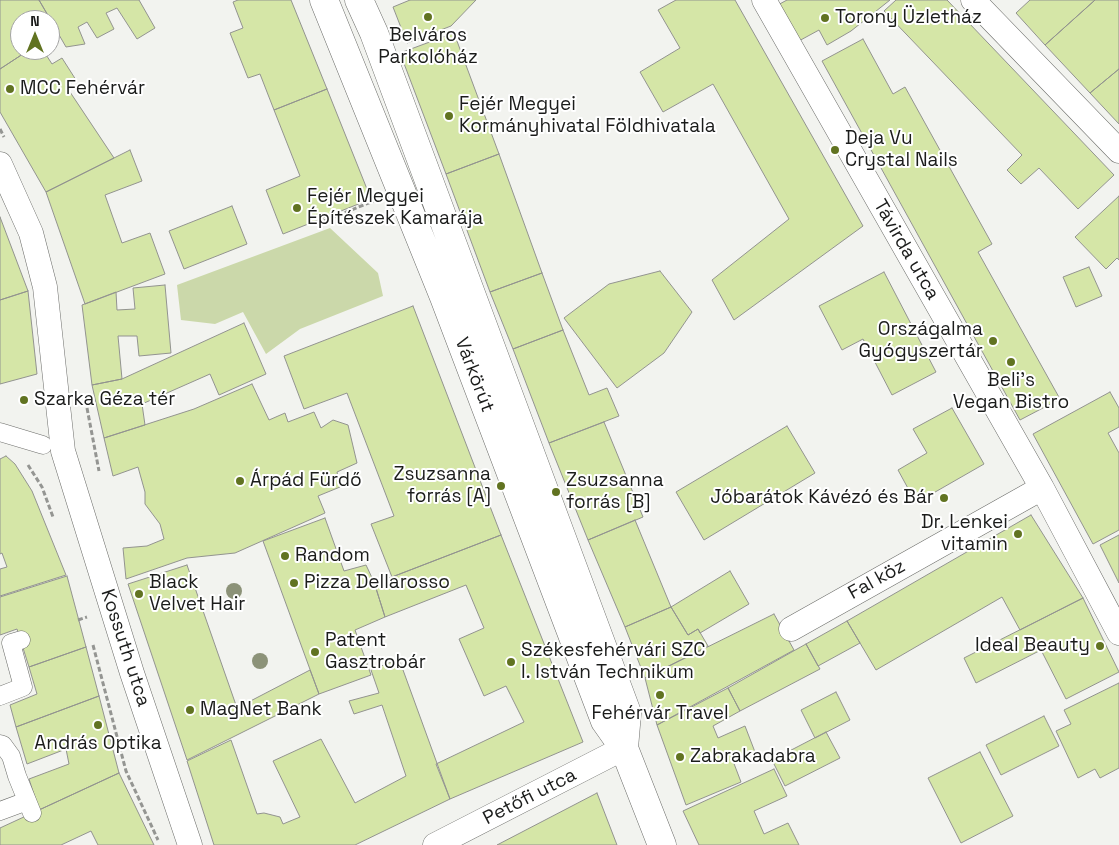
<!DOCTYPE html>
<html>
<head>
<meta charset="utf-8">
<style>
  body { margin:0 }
  #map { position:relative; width:1119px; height:845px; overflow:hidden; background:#f2f3ef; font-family:"Space Grotesk",sans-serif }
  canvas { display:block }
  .north { position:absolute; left:10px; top:10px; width:50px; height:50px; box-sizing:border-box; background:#fff; border:1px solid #a4a4a4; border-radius:50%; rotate:0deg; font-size:14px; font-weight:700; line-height:20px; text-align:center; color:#1b1c1b }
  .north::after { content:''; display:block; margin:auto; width:18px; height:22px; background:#617321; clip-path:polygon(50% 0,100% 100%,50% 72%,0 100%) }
</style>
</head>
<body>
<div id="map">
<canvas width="1119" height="845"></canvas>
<div class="north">N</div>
</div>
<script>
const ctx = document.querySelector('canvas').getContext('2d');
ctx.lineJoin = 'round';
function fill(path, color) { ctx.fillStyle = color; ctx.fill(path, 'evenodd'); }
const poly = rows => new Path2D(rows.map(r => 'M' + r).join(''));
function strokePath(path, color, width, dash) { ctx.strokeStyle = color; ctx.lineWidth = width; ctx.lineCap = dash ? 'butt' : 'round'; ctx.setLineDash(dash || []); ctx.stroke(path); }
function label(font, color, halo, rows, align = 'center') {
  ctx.font = font + ' "Space Grotesk",sans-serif'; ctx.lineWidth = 4; ctx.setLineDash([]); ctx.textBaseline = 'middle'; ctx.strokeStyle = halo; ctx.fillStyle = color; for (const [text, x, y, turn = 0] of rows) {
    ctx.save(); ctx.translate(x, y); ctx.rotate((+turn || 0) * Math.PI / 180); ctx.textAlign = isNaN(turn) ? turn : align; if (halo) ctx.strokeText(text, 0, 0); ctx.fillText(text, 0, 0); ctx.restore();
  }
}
const green = poly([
  [330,228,378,273,383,296,300,329,266,354,243,312,215,324,181,320,177,285]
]);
const building = poly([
  [0,0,39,0,59,34,50,38,50,20,20,20,20,50,29,50,0,69,0,0],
  [39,0,139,0,155,28,137,39,117,8,106,13,114,29,97,38,87,22,78,27,85,44,66,47,39,0],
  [238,0,291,0,327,89,274,110,260,74,248,78,230,33,243,28,233,2,238,0],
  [410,0,476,0,451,26,407,43,393,7,410,0],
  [676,0,735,0,863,226,734,320,712,280,789,219,713,84,663,112,640,72,680,48,658,10,676,0],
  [787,0,890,0,851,31,827,45,819,30,797,42,776,6,787,0],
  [896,0,947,0,1114,175,1078,209,1039,168,1021,184,1007,170,1022,155,884,11,896,0],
  [1030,0,1095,0,1045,45,1016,13,1030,0],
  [1095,0,1119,0,1119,69,1090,93,1045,45,1095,0],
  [454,33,499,154,446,174,400,53,454,33],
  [863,39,893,94,905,87,992,244,978,252,1060,399,1020,420,822,61,863,39],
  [29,50,43,50,52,64,62,58,76,80,66,86,114,158,46,192,0,112,0,69,29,50],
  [1119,69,1119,124,1090,93,1119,69],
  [327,89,371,199,283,234,266,190,300,176,274,110,327,89],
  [130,150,142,181,105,195,122,243,150,233,165,274,85,304,46,192,130,150],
  [499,154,542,273,490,292,446,174,499,154],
  [1119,196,1119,260,1117,258,1106,269,1075,237,1119,196],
  [232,206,247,244,184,269,169,231,232,206],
  [0,217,28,291,0,300,0,217],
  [1089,267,1102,296,1076,307,1063,277,1089,267],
  [660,271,692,312,664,353,617,388,564,318,609,284,660,271],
  [884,272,936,372,892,395,863,339,842,350,819,306,884,272],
  [542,273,563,330,513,349,490,292,542,273],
  [165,285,171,353,139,356,137,336,118,336,122,379,92,385,82,305,116,292,117,310,135,309,133,288,165,285],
  [28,291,37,374,0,384,0,300,28,291],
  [413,306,501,535,392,577,371,524,394,516,347,393,304,409,284,356,413,306],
  [244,323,266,374,219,395,210,374,142,404,145,425,104,438,92,385,122,379,244,323],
  [563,330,589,395,607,388,619,416,549,443,513,349,563,330],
  [252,384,269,420,285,413,288,422,314,412,321,428,333,420,348,425,357,463,337,472,340,487,318,496,325,513,235,553,187,558,126,579,123,548,147,546,164,539,160,524,145,504,145,492,138,467,113,476,104,438,194,409,252,384],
  [1110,392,1119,408,1119,427,1108,433,1119,453,1119,530,1093,544,1033,434,1110,392],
  [952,408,984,464,916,503,898,470,927,453,913,429,952,408],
  [604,422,643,517,588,540,549,443,604,422],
  [787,426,815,473,704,540,676,492,787,426],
  [6,456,15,464,32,491,66,575,0,596,0,569,7,567,2,553,0,554,0,459,6,456],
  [1031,515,1083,598,1020,630,1002,597,876,670,847,621,1031,515],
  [325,518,344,571,366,565,374,582,385,617,355,630,371,675,319,694,263,541,325,518],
  [635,520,671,607,625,627,588,540,635,520],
  [501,535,583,742,450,799,436,764,524,722,506,686,484,696,459,639,484,628,466,585,385,617,374,582,392,577,501,535],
  [1119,535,1119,583,1100,545,1119,535],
  [187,565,237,708,310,670,319,694,187,760,128,584,187,565],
  [730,571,749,604,700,633,698,629,688,635,671,607,730,571],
  [67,576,86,647,29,667,17,629,0,635,0,597,67,576],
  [1083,598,1119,672,1066,699,1041,650,976,683,964,658,1083,598],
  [671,607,688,635,698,629,708,646,645,678,625,627,671,607],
  [774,614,794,650,657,725,645,678,774,614],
  [847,621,860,643,818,666,806,644,847,621],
  [806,644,820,669,740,711,728,688,806,644],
  [86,647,99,696,16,727,10,705,37,694,29,667,86,647],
  [399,659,450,799,355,845,214,845,187,761,231,740,257,814,264,813,280,817,283,824,300,817,273,761,321,739,355,803,406,776,382,705,354,714,349,701,379,693,371,670,399,659],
  [1119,683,1119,768,1100,778,1095,769,1078,778,1056,731,1071,724,1064,710,1119,683],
  [728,688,740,711,713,726,718,738,745,726,755,752,733,761,741,782,686,805,657,725,728,688],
  [836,692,850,720,815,738,801,710,836,692],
  [99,696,119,773,39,810,29,779,69,764,66,749,27,764,16,727,99,696],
  [1044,716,1059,746,1001,775,986,745,1044,716],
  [826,732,840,758,785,786,772,760,826,732],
  [980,752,1013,816,961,843,928,778,980,752],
  [774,769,787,796,754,811,764,834,788,823,799,845,699,845,683,811,774,769],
  [119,773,154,845,98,845,91,831,61,845,0,845,0,828,119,773],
  [597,793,617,845,497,845,597,793]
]);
const path = poly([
  [0,129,4,137],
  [324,221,376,200],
  [87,408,99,471],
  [28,465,42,487,53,517],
  [78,620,87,617],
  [93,645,126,771,158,840]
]);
const pedestrian = poly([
  [0,432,43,445],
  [0,696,23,687,11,643,21,640],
  [0,744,3,745,11,756,17,776,32,813],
  [0,811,27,801]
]);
const minor = poly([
  [764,0,1042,488,1119,633],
  [973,0,1119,151],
  [0,164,31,233,45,287,63,451,132,673,190,845],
  [791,629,1042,488],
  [435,845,624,748]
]);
const tertiary = poly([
  [324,0,444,297,605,721,624,748,662,845],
  [359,0,374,33,627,713,624,748]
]);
const trees = [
  [234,591],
  [260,661]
];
const markers = [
  [428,17,5,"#617321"],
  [825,18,5,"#617321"],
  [10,89,5,"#617321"],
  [449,116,5,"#617321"],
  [835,150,5,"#617321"],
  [297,208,5,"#617321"],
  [993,341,5,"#617321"],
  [1011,362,5,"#617321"],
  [24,400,5,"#617321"],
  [240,481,5,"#617321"],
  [501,486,5,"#617321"],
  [556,492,5,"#617321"],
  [944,498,5,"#617321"],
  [1018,534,5,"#617321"],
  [285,556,5,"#617321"],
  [294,583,5,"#617321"],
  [139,594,5,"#617321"],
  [1100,646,5,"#617321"],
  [315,652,5,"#617321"],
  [511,662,5,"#617321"],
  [660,695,5,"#617321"],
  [190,710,5,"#617321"],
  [98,725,5,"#617321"],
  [680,757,5,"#617321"]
];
const poiNames = [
  ["Torony Üzletház",835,18],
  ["Belváros",428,36,"center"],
  ["Parkolóház",428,58,"center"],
  ["MCC Fehérvár",20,89],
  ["Fejér Megyei",459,105],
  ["Kormányhivatal Földhivatala",459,127],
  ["Deja Vu",845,139],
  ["Crystal Nails",845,161],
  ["Fejér Megyei",307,197],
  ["Építészek Kamarája",307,219],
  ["Országalma",983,330,"right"],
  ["Gyógyszertár",983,352,"right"],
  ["Beli's",1011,381,"center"],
  ["Vegan Bistro",1011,403,"center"],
  ["Szarka Géza tér",34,400],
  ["Zsuzsanna",491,475,"right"],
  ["forrás [A]",491,497,"right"],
  ["Árpád Fürdő",250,481],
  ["Zsuzsanna",566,481],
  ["forrás [B]",566,503],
  ["Jóbarátok Kávézó és Bár",934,498,"right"],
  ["Dr. Lenkei",1008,523,"right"],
  ["vitamin",1008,545,"right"],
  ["Random",295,556],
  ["Black",149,583],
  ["Velvet Hair",149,605],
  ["Pizza Dellarosso",304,583],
  ["Patent",325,641],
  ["Gasztrobár",325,663],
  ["Ideal Beauty",1090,646,"right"],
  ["Székesfehérvári SZC",521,651],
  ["I. István Technikum",521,673],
  ["MagNet Bank",200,710],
  ["Fehérvár Travel",660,714,"center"],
  ["András Optika",98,744,"center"],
  ["Zabrakadabra",690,757]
];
const streetNames = [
  ["Távirda utca",906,250,60],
  ["Várkörút",474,375,69],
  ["Fal köz",877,580,-29],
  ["Kossuth utca",125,648,72],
  ["Petőfi utca",530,797,-27]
];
fill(green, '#cbd8aa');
fill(building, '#d5e6a7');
strokePath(building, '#92938f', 1);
strokePath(pedestrian, '#6c6d6a', 19);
strokePath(minor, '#6c6d6a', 25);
strokePath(tertiary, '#6c6d6a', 29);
strokePath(path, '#949592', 3, [5, 2.5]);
strokePath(pedestrian, '#fff', 18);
strokePath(minor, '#fff', 24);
strokePath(tertiary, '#fff', 28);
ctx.fillStyle = '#8c9278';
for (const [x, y] of trees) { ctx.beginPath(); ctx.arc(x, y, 8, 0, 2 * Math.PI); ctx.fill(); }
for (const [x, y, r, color] of markers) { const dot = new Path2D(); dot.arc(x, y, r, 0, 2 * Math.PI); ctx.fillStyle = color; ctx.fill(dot); strokePath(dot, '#fff', 2); }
label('19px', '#1b1c1b', '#fff', poiNames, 'left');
label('19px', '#1b1c1b', '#fff', streetNames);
</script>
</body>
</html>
